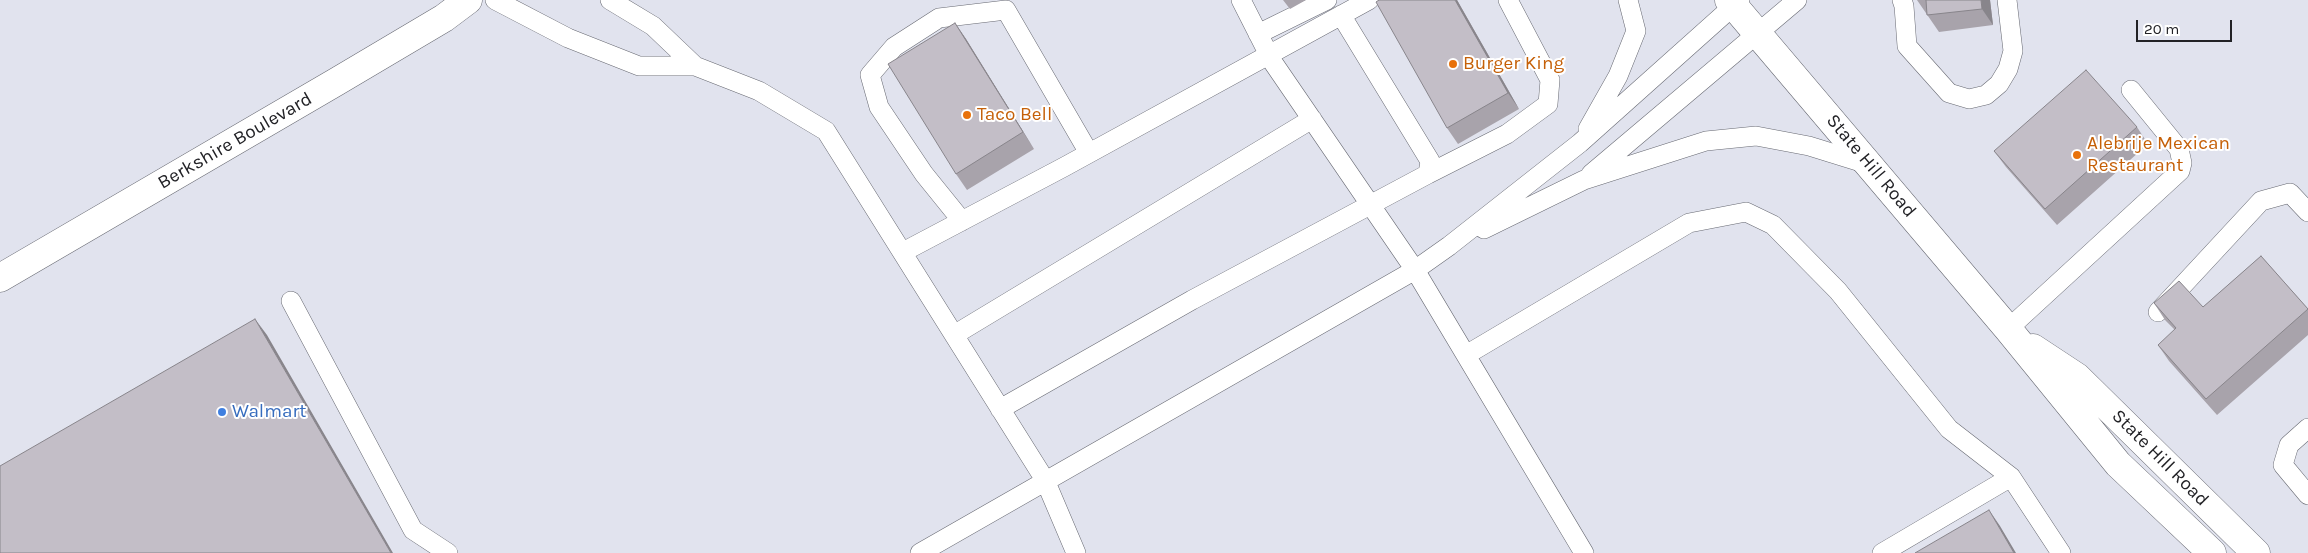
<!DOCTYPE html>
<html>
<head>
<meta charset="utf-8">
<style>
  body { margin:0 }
  #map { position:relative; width:2308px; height:553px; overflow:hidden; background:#e1e3ee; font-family:Karla,sans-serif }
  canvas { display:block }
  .scale { position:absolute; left:2136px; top:20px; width:96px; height:22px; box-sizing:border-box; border:2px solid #222226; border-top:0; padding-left:6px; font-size:15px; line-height:18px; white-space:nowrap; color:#222226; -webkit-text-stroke:4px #fff; paint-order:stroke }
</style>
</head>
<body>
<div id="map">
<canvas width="2308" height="553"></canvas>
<div class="scale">20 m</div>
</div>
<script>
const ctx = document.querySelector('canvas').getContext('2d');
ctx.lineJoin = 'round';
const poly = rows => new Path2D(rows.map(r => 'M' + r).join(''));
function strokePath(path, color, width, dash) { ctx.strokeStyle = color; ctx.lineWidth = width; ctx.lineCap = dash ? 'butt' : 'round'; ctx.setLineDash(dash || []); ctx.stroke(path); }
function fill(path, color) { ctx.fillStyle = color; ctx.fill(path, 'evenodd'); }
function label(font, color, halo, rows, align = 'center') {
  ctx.font = font + ' Karla,sans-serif'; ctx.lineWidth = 4; ctx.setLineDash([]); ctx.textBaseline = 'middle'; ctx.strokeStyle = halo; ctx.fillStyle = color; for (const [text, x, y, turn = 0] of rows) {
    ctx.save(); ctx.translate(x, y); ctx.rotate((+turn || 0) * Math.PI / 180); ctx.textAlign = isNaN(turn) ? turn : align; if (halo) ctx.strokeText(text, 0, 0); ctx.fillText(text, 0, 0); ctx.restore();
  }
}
const lane = poly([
  [495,0,568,38,639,66,695,66],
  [610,0,653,26,695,66,759,91,826,131,1045,480,1076,553],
  [1241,0,1272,61,1415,270,1584,553],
  [1902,0,1904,6,1907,46,1949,93,1969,99,1986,95,1999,84,2008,69,2013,51,2007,0],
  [1258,34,1327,0],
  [1588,129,1618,76,1636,31,1628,0],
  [1428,174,1507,134,1548,104,1550,80,1508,0],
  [1591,174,1797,0],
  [962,221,924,174,879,107,870,75,894,47,939,18,1006,10,1089,153],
  [1484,229,1584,180,1706,141,1756,136,1809,146,1867,164],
  [903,252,1064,167,1369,0],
  [291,301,413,530,448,553],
  [2158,312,2261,201,2290,193,2308,212],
  [2008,329,2180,171,2182,163,2179,149,2131,90],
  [954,335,1312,119],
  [1466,355,1689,223,1746,212,1773,225,1838,291,1949,429,2011,477,2061,553],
  [1000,409,1192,300,1428,174,1430,161,1341,15],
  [2308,428,2289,445,2283,465,2308,495],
  [920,553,1415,270,1449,246,1580,143,1740,0],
  [1882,553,2011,477]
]);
const secondary = poly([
  [0,278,336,82,444,18,468,0]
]);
const primary = poly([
  [1729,0,2008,329,2118,464,2212,553],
  [2033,348,2077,377,2256,553]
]);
const wall = poly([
  [1283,0,1306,0,1290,9],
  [1457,0,1519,109,1458,144,1447,128],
  [1917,0,1990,0,1993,25,1939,32],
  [955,23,966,39,1034,149,967,190,956,174],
  [2137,127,2148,144,2057,225,2006,167,1994,151],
  [2261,256,2308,309,2308,335,2217,415,2169,361,2158,345,2175,330,2165,320,2154,303,2203,307]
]);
const shadedWall = poly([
  [1455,0,1457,0,1519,109,1508,93],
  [1981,0,1990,0,1993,25,1982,9],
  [955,23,966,39,1034,149,1023,132],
  [255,319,267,335,393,553,391,553],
  [1989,510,2000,526,2016,553,2014,553]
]);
const building = poly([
  [1379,0,1455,0,1508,93,1447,128,1376,2,1379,0],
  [1926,0,1981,0,1982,9,1927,15,1926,0],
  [955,23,1023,132,956,174,888,64,955,23],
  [2086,70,2137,127,2045,209,1994,151,2086,70],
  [2261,256,2308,309,2206,399,2158,345,2176,328,2154,303,2179,281,2203,307,2261,256],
  [255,319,391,553,0,553,0,466,255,319],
  [1989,510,2014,553,1915,553,1989,510]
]);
const markers = [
  [1453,64,5,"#e8710a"],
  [967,115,5,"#e8710a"],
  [2077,155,5,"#e8710a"],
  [222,412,5,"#3f7fe0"]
];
const foodNames = [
  ["Burger King",1463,64],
  ["Taco Bell",977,115],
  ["Alebrije Mexican",2087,144],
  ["Restaurant",2087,166]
];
const streetNames = [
  ["Berkshire Boulevard",235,141,-30],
  ["State Hill Road",1871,166,50],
  ["State Hill Road",2160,458,45]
];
const shopNames = [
  ["Walmart",232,412]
];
strokePath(lane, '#676972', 20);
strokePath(secondary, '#676972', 29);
strokePath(primary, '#676972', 29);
strokePath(lane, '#fff', 19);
strokePath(secondary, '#fff', 28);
strokePath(primary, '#fff', 28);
fill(wall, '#a8a3ab');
fill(shadedWall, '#88858b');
fill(building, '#c3bec7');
strokePath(building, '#88858b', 1);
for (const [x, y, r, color] of markers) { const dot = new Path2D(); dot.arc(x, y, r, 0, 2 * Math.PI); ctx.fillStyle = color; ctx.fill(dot); strokePath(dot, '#fff', 2); }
label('19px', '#c56008', '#fff', foodNames, 'left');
label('19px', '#222226', '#fff', streetNames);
label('19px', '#366cbe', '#fff', shopNames, 'left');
</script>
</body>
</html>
